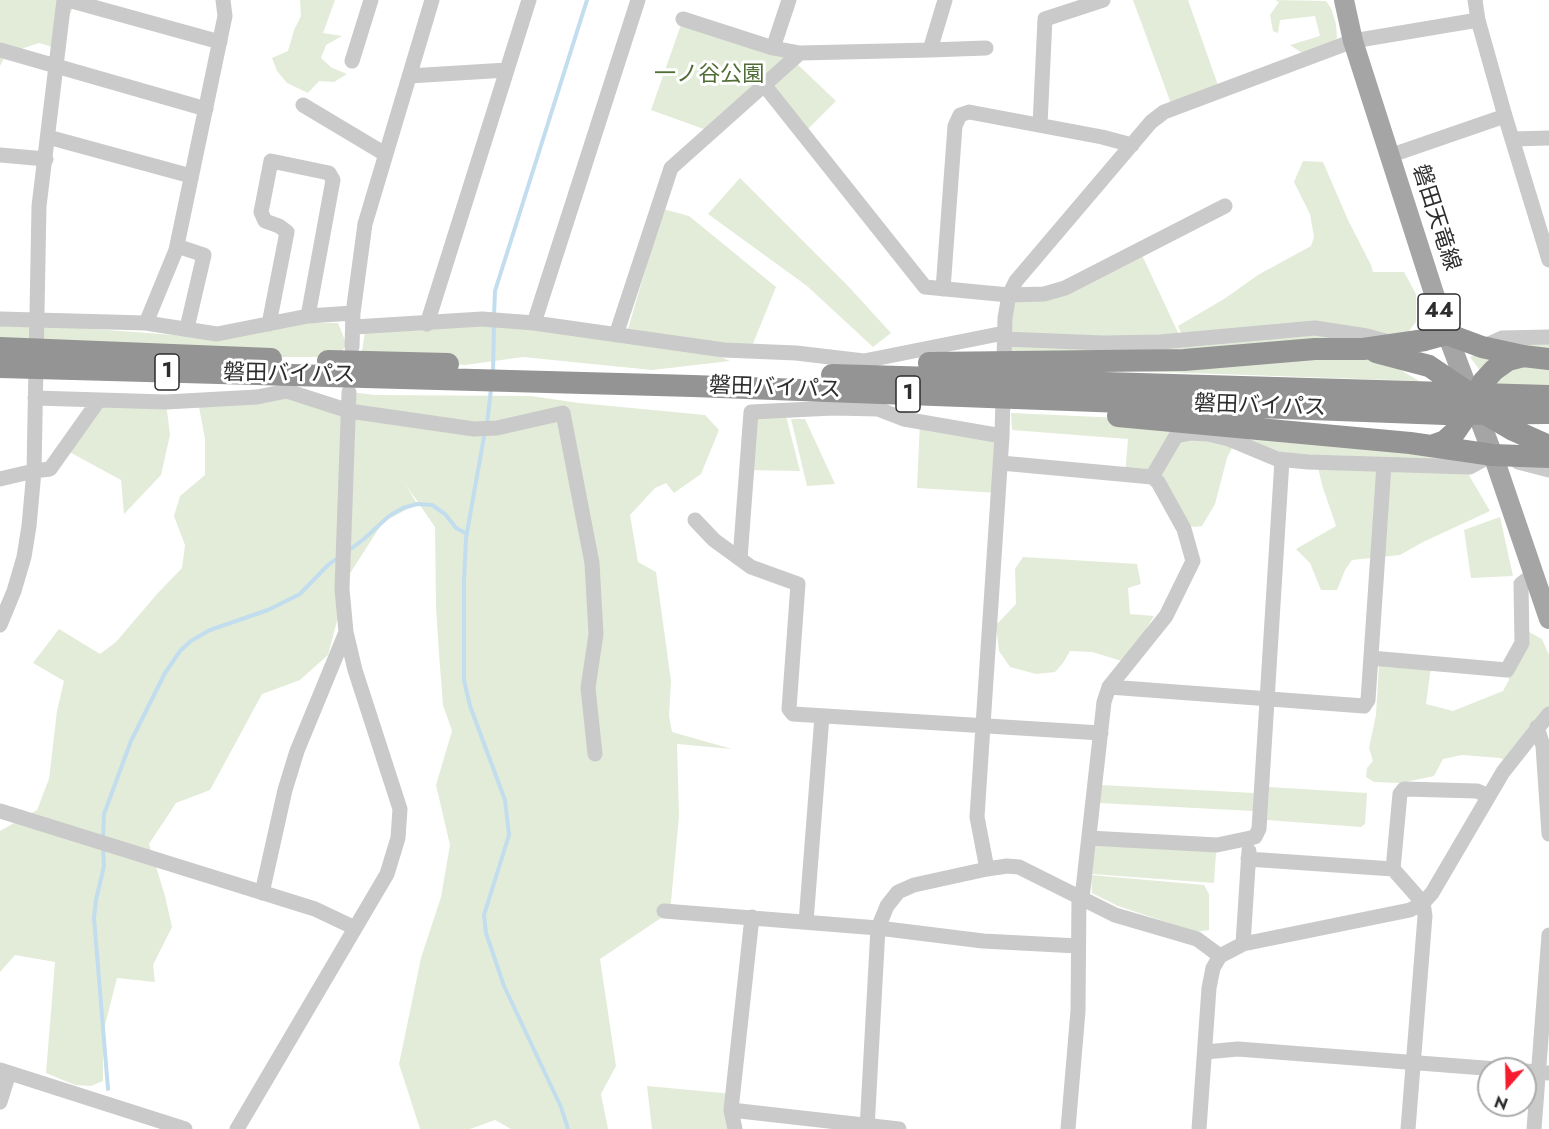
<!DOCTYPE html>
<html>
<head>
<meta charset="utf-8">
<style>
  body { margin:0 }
  #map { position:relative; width:1549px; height:1129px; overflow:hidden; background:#fff; font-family:Jost,sans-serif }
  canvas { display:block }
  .north { position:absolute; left:1477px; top:1057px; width:60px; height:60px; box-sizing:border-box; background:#fff; border:2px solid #ababab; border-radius:50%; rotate:200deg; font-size:16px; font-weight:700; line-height:24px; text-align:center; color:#2d2d2d }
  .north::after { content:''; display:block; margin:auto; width:21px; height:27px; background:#f71c2d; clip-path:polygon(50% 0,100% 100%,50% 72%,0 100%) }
</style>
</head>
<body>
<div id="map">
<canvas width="1549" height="1129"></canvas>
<div class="north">N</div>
</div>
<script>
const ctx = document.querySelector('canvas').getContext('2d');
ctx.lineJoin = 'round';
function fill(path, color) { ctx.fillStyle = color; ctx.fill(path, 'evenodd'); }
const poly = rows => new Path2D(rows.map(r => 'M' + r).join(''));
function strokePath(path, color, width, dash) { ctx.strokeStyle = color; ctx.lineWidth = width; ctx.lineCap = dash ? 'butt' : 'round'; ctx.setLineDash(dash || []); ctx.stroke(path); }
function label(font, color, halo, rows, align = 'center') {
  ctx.font = font + ' Jost,"Noto Sans JP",sans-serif'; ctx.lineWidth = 6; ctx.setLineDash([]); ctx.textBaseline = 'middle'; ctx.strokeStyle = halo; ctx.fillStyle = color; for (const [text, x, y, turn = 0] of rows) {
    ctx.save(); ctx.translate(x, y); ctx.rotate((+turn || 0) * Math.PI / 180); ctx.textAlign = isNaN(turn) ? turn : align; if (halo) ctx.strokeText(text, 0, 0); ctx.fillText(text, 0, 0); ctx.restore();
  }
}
const green = poly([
  [0,0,76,0,56,48,39,43,6,54,0,66],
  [300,0,335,0,323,33,342,36,326,45,321,58,332,68,347,74,334,82,319,81,308,93,287,83,277,71,272,58,288,51,294,30,301,16],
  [1133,0,1188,0,1220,91,1173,109],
  [1275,0,1326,1,1331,8,1336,24,1337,38,1324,48,1302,53,1290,45,1320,36,1315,16,1280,20,1278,33,1273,31,1270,15,1279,2],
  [683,19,793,60,836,101,804,133,764,86,712,132,651,110],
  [1303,161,1323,162,1348,220,1371,265,1373,272,1404,272,1416,294,1416,322,1404,337,1011,359,1009,295,1046,293,1141,253,1181,339,1184,339,1178,326,1224,299,1258,275,1311,246,1314,237,1310,214,1294,182],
  [740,178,848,286,891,333,873,347,807,286,708,214],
  [663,209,689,216,776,287,750,351,694,346,730,361,652,370,523,357,465,365,361,357,366,326,482,319,626,336],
  [0,313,54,326,201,337,272,323,338,323,346,343,340,357,222,357,0,342],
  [1549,337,1549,391,1493,388,1470,357,1507,338],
  [1379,357,1419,381,1132,371,1133,365],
  [292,392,348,416,349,392,376,395,531,396,579,403,705,415,719,430,701,474,674,493,666,483,655,488,630,515,638,562,656,572,671,681,669,716,672,732,732,749,677,744,679,816,670,912,600,959,616,1066,601,1094,608,1129,511,1129,495,1120,470,1129,420,1129,399,1064,421,958,441,897,450,845,436,785,452,731,443,705,439,654,436,607,435,527,406,485,417,504,383,522,349,575,328,655,300,680,262,694,210,790,176,803,149,844,165,896,172,927,153,965,155,982,117,978,103,1033,103,1081,91,1086,75,1085,46,1073,55,962,15,955,0,972,0,831,37,810,49,779,57,711,64,681,33,663,59,629,100,654,116,642,157,594,182,568,185,545,174,516,180,496,205,475,205,439,199,407],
  [99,400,166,402,170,435,161,475,124,514,121,480,64,449],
  [1011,413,1165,420,1463,454,1470,477,1490,511,1423,542,1400,555,1352,560,1345,570,1337,590,1321,590,1310,563,1296,549,1336,526,1322,485,1317,463,1235,442,1227,458,1215,504,1202,526,1194,527,1181,523,1158,482,1125,474,1128,439,1012,430],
  [786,416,800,471,746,470,750,418],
  [791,419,805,419,835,484,807,486],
  [920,421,994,434,998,493,917,488],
  [1500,517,1513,576,1471,578,1464,530],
  [1023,557,1137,564,1141,584,1128,588,1130,614,1154,616,1134,649,1122,661,1092,652,1070,651,1063,663,1055,672,1036,674,1010,667,999,651,996,625,1016,604,1015,569],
  [1529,632,1542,639,1549,655,1549,714,1510,762,1500,758,1462,755,1443,759,1434,776,1401,783,1374,782,1366,777,1367,768,1373,761,1369,748,1376,715,1379,664,1431,667,1426,704,1453,711,1503,691,1509,680,1507,670],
  [1100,785,1254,793,1253,811,1099,803],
  [1269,787,1367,793,1365,824,1361,827,1267,820],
  [1095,844,1216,852,1214,883,1092,874],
  [1091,875,1204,885,1209,894,1209,930,1196,932,1118,906,1092,893],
  [647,1086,733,1094,735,1129,652,1129]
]);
const stream = poly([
  [494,316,495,291,587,0],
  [493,373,494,324],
  [487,424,491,389],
  [485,431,466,538,464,581,464,680,470,706,505,800,509,835,484,915,486,933,504,986,561,1107,568,1129],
  [348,551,364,539,389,516,403,508,417,504,432,505,445,514,456,528,467,534],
  [103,840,104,814,131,741,165,673,180,651,191,641,210,630,268,610,300,594,328,565,339,557],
  [103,847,104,866,96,900,94,918,108,1089]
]);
const minor = poly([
  [68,0,220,42],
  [1475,0,1478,20,1505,116,1549,260],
  [683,19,773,48,800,53],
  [773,48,789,0],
  [0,50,206,109],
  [930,50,986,48],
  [352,61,371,0],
  [409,76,507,70],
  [765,86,925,287,1009,295,1044,294,1065,288,1225,206],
  [303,105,385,154],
  [1040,125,1045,19,1103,0],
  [48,137,191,176],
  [1512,139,1549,138],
  [0,155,46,159],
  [1389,156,1505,116],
  [177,246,204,255,187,328],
  [943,289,955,126,960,115,969,112,1102,137,1132,145],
  [0,319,146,323,217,334,308,316,353,313],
  [146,323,176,250,225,16,223,0],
  [534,323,638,0],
  [269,324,287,232,279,226,265,221,261,212,271,161,329,173,333,180,308,316],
  [427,324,529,0],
  [354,327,482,319,534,323,724,350,796,353,864,361,1004,333],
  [616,335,671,168,800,53,930,50,945,0],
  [1004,339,1103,343,1160,342,1315,328,1367,336,1389,342],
  [352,347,353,313,365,224,432,0],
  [1482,347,1502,338,1549,337],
  [35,398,166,402,257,397,287,391,349,411,474,429,497,428,563,413,592,563,596,634,588,688,595,754],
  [1518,462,1549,470],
  [1001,463,1152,477,1158,482,1184,529,1193,561,1166,616,1109,687,1104,702,1082,898],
  [1152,477,1176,436,1191,433,1208,434,1229,439,1277,459,1308,462,1470,467,1492,455],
  [0,479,34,471,50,469,99,400],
  [695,520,714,540,751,567,798,584,789,709,793,714,1101,733],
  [740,559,751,412,833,408,878,409,904,419,1002,436],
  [0,625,14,591,24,557,29,526,34,471,39,206,64,0],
  [1371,658,1507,670,1522,643,1521,584,1534,574],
  [1109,687,1364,706,1368,700,1384,465],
  [1537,727,1543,746,1549,834],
  [0,811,315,909,355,928],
  [1089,838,1217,845,1255,837,1259,829,1282,460],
  [1248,859,1393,869,1423,903,1425,916,1408,1129],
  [987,869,977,817,1002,436,1005,318,1009,295,1016,281,1151,122,1164,112,1353,41,1478,20],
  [1393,869,1400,794,1404,789,1477,791,1489,796],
  [262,893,285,790,297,751,346,632],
  [664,911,878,928,983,941,1078,946],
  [806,922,822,716],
  [1243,944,1249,851],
  [1205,1052,1238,1049,1497,1069],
  [0,1070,185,1129],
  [1525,1071,1549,1073],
  [0,1102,9,1073],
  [731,1110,899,1129],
  [237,1129,387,874,398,838,400,809,355,670,346,632,342,589,349,392],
  [735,1129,731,1110,752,917],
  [867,1129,878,928,887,906,898,892,914,885,987,869,1007,866,1019,867,1115,915,1197,939,1220,956],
  [1068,1129,1078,1011,1079,896],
  [1199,1129,1209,988,1213,968,1220,956,1243,944,1410,910,1423,903,1432,893,1503,772,1549,714],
  [1534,1129,1549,935]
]);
const major = poly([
  [1344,0,1353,41,1447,334,1493,455,1549,619]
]);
const highway = poly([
  [0,348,271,359],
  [1376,352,1429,366,1469,393],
  [328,361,448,364],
  [929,363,1184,360,1315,349,1363,349,1425,340,1447,334,1482,347,1523,356,1549,359],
  [0,367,693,386,1445,414,1549,413],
  [832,375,1549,396],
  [1484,413,1513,430,1549,446],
  [1118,416,1410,443,1493,455,1549,457],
  [1431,446,1445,441,1455,432,1464,419,1483,382,1494,370,1508,360,1523,356]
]);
const shields = [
  [1439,312,42],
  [167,372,24],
  [908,394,24]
];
const shieldNames = [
  ["44",1439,312],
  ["1",167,372],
  ["1",908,394]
];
const parkNames = [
  ["一ノ谷公園",709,76]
];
const streetNames = [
  ["磐田天竜線",1435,218,72],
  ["磐田バイパス",289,375,1],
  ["磐田バイパス",775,389,2],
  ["磐田バイパス",1260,407,2]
];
fill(green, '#e3ecd8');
strokePath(stream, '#c2ddee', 4);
strokePath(minor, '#cacaca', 15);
strokePath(major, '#a5a5a5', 20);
strokePath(highway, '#949494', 22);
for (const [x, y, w] of shields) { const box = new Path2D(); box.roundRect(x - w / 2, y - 18, w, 36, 4.5); ctx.fillStyle = '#fff'; ctx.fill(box); strokePath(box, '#2d2d2d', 1.5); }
label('bold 21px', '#2d2d2d', null, shieldNames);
label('22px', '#506d36', '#fff', parkNames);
label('22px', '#2d2d2d', '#fff', streetNames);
</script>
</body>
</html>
